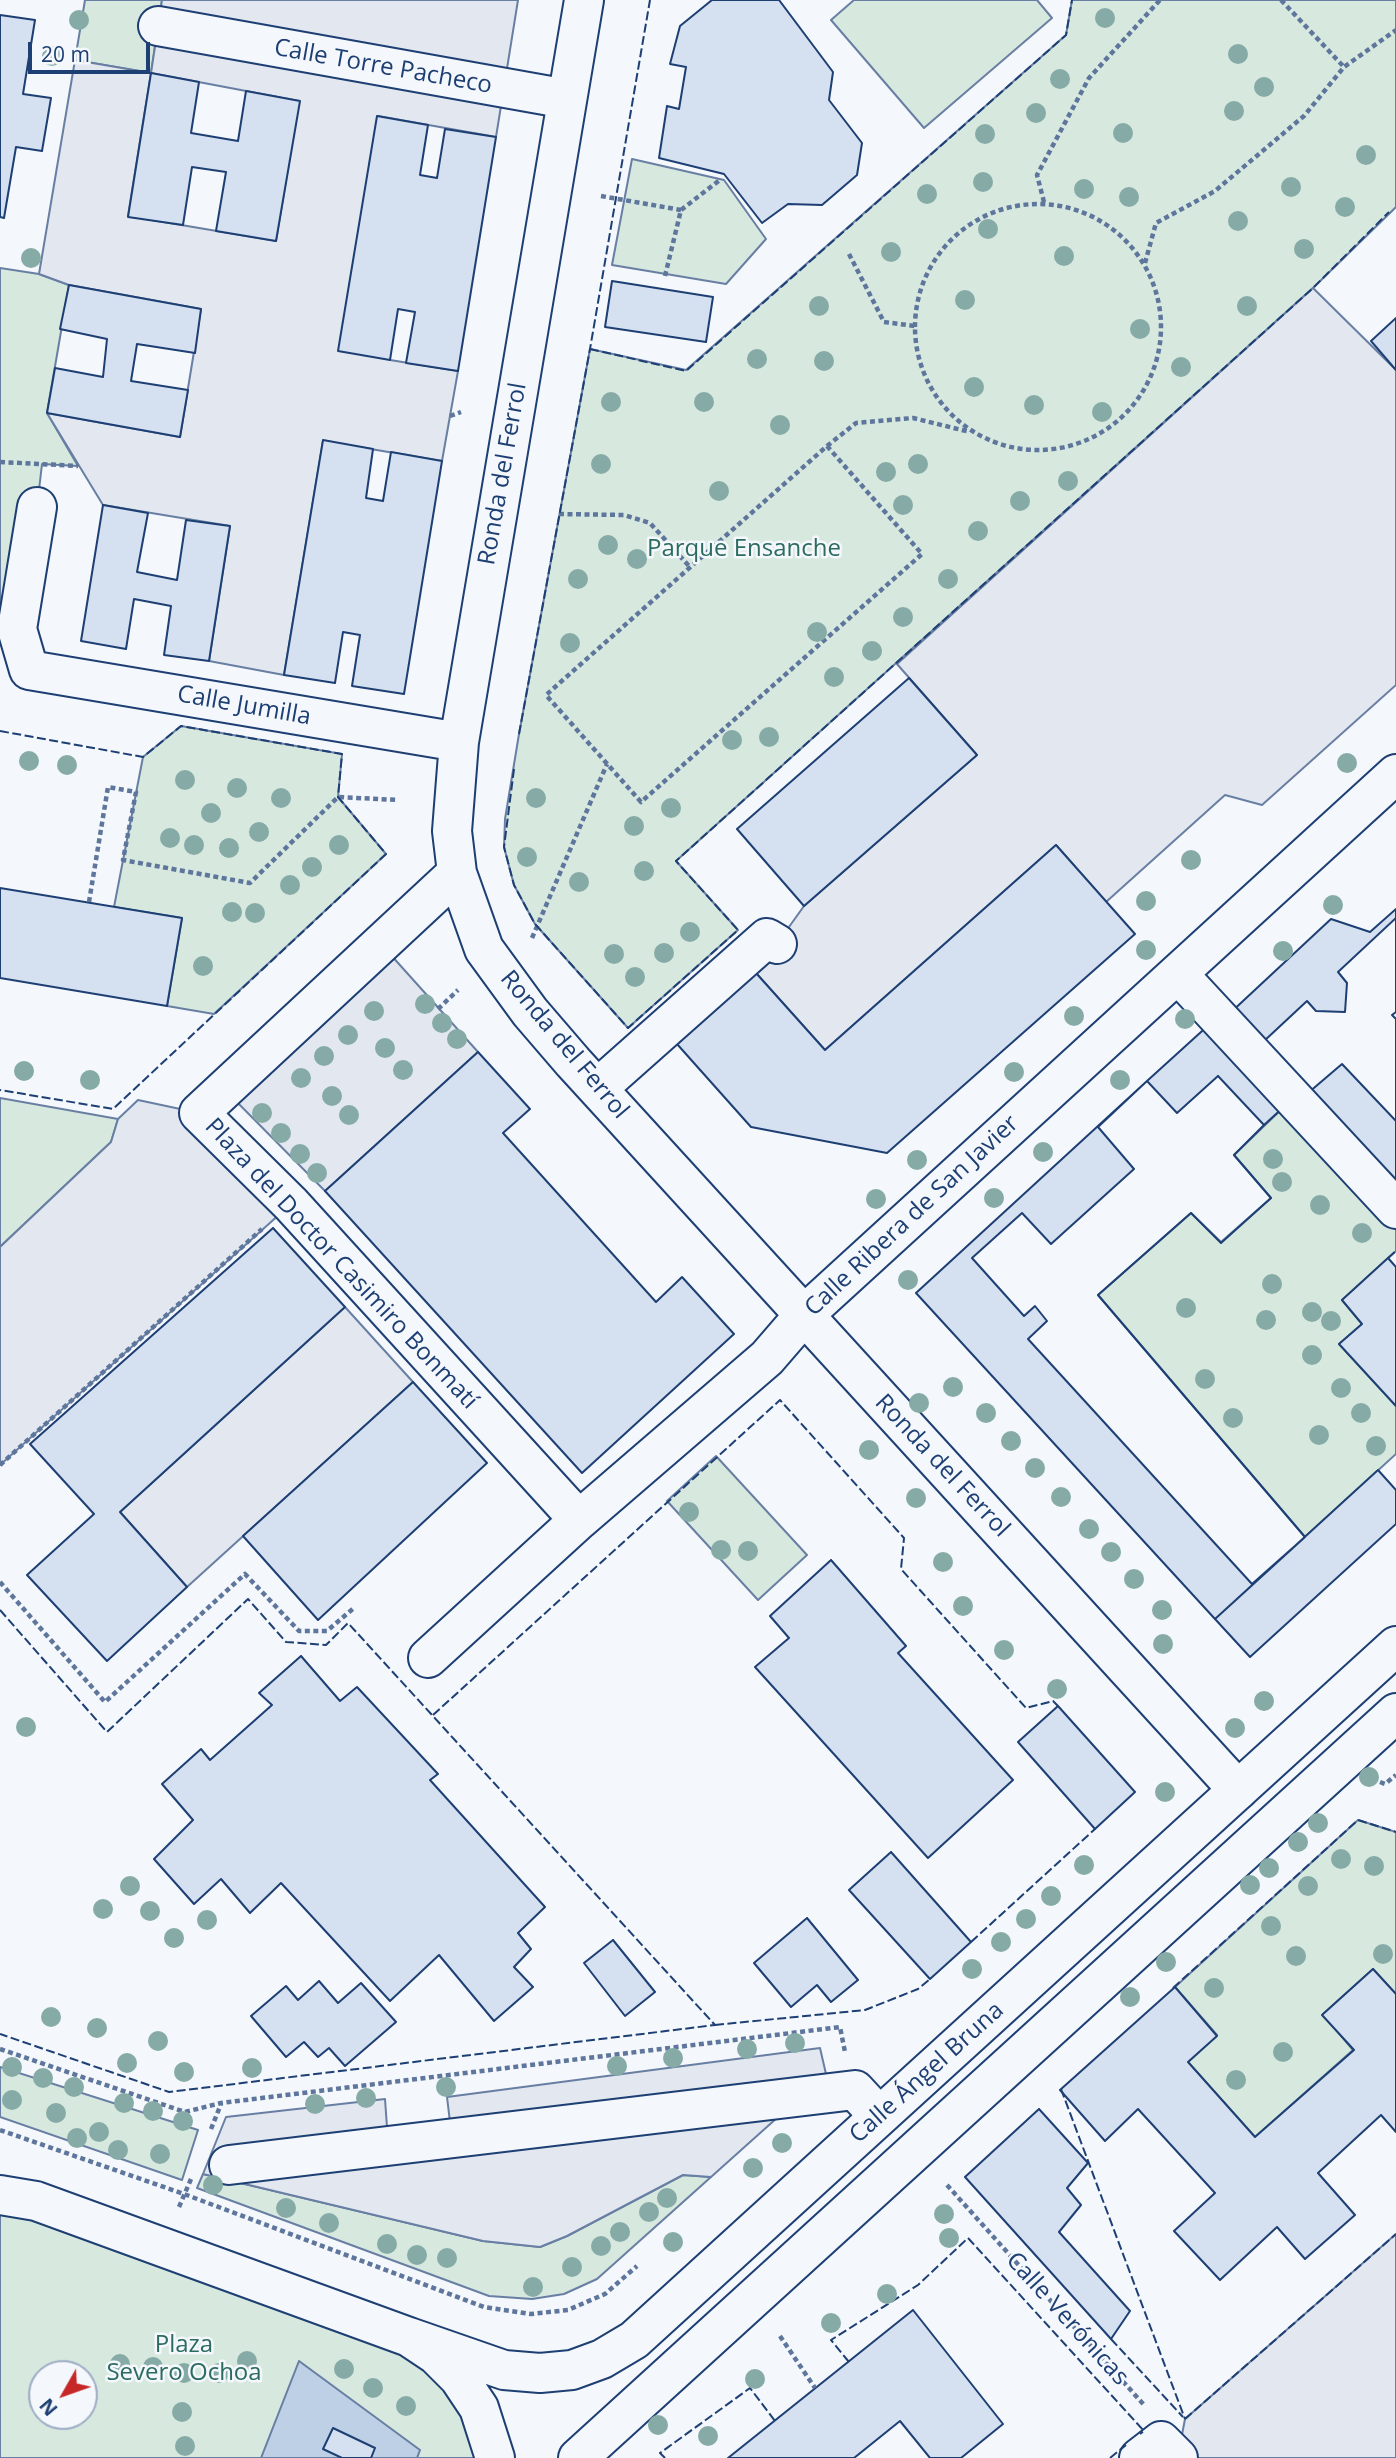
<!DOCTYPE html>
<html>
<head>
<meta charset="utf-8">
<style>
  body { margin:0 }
  #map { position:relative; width:1396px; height:2458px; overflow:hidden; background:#f4f7fb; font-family:"Open Sans",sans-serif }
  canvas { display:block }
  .north { position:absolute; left:28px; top:2360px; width:70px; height:70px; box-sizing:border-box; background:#f4f7fb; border:2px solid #9eadc5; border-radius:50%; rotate:230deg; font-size:19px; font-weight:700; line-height:28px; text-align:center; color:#1d3f73 }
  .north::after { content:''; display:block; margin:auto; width:24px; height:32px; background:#c62828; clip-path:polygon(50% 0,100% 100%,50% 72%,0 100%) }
  .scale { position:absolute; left:28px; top:42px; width:122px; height:32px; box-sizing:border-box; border:4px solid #1d3f73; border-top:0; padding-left:9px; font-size:21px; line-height:24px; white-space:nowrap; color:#1d3f73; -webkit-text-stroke:5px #f4f7fb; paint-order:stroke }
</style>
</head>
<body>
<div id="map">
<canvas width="1396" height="2458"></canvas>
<div class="north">N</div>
<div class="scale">20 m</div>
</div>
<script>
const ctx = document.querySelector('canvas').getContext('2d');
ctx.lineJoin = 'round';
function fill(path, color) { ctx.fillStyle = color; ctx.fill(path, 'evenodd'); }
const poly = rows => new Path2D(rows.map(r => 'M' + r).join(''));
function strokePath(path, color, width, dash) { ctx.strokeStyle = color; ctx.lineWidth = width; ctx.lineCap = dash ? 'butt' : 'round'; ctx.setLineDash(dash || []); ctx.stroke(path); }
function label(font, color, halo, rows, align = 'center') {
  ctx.font = font + ' "Open Sans",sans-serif'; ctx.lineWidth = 5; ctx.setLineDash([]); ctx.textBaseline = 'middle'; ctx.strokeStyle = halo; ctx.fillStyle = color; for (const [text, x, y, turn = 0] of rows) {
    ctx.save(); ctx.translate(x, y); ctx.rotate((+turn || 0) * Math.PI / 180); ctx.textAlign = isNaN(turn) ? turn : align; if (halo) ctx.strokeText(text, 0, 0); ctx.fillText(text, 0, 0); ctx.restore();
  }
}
const green = poly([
  [85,0,162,0,151,73,75,60,85,0],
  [854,0,1037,0,1052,18,924,128,831,20,854,0],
  [1072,0,1396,0,1396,207,1313,288,676,861,738,930,628,1028,535,924,514,885,504,847,505,819,519,734,590,349,686,370,1066,35,1072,0],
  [632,159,724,180,766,239,726,284,612,265,632,159],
  [0,268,39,274,69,285,47,413,78,466,42,464,37,507,0,626,0,268],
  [181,726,342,754,338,797,386,854,214,1014,167,1006,182,918,114,907,143,757,181,726],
  [0,1098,118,1119,111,1142,0,1247,0,1098],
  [1287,1104,1396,1223,1396,1251,1342,1300,1362,1324,1339,1344,1396,1406,1396,1454,1305,1537,1098,1295,1191,1213,1221,1242,1271,1198,1234,1155,1287,1104],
  [716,1456,807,1555,758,1600,667,1501,716,1456],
  [1358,1820,1396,1832,1396,1994,1373,1969,1323,2014,1353,2050,1255,2137,1188,2062,1217,2035,1175,1987,1358,1820],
  [0,2067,198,2130,182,2180,0,2117,0,2067],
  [203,2174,483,2241,540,2247,567,2236,683,2175,711,2177,597,2279,564,2294,532,2299,489,2296,197,2188,203,2174],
  [0,2195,409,2337,495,2458,0,2458,0,2195],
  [42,2374,84,2374,84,2416,42,2416,42,2374]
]);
const parking = poly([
  [162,0,518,0,496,137,378,116,390,360,458,371,442,461,323,441,284,675,209,661,230,526,103,505,47,413,180,437,201,309,69,285,39,274,75,60,151,73,162,0],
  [151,73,299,101,276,241,128,216,151,73],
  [1313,288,1396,370,1396,685,1262,805,1225,795,1106,902,1056,845,825,1050,756,973,804,906,977,755,897,664,1313,288],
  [381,944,478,1052,325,1191,225,1090,381,944],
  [138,1100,199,1113,291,1204,0,1465,0,1247,111,1142,118,1119,138,1100],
  [345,1307,413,1382,187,1587,120,1512,345,1307],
  [820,2048,826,2074,711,2177,683,2175,567,2236,540,2247,483,2241,203,2174,226,2117,385,2099,387,2127,450,2122,447,2097,820,2048],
  [1396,2234,1396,2458,1198,2458,1181,2440,1185,2419,1396,2234]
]);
const water = poly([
  [299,2361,420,2450,417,2458,261,2458,299,2361]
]);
const building = poly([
  [712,0,779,0,833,72,829,100,862,143,857,175,822,205,788,204,762,223,724,174,659,158,667,106,679,109,686,67,670,64,680,26,712,0],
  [0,15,35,20,23,94,51,98,42,151,16,147,4,218,0,217,0,15],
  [151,73,199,82,191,133,238,141,246,91,300,101,276,241,216,231,226,172,192,167,183,225,128,217,151,73],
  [377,116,428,125,420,175,437,178,445,129,496,137,458,371,406,363,415,312,398,309,390,360,338,351,377,116],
  [612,281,713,297,706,342,605,327,612,281],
  [69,285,201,309,195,353,137,344,131,381,188,390,180,437,47,413,55,368,103,377,107,339,60,329,69,285],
  [1396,318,1396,370,1371,341,1396,318],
  [323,440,373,449,366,498,383,501,391,452,442,461,404,694,352,686,360,635,343,632,335,683,284,675,323,440],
  [103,505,148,513,137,572,177,580,186,520,230,526,209,661,164,655,171,606,134,599,126,649,81,641,103,505],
  [909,678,977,755,804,906,737,829,909,678],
  [1056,845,1135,934,887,1153,751,1127,677,1044,756,973,825,1050,1056,845],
  [0,888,182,918,167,1006,0,978,0,888],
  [1396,909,1396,1012,1392,1015,1396,1019,1396,1196,1228,1015,1331,919,1370,932,1396,909],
  [1396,918,1396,1012,1392,1015,1396,1019,1396,1121,1342,1064,1308,1093,1263,1042,1307,1001,1316,1011,1345,1012,1347,983,1338,972,1396,918],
  [1212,1022,1287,1104,1264,1125,1218,1076,1177,1113,1147,1081,1212,1022],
  [478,1052,530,1109,503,1133,656,1302,682,1277,734,1334,582,1473,325,1191,478,1052],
  [1218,1076,1264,1125,1234,1155,1271,1198,1221,1243,1191,1213,1098,1295,1305,1537,1252,1584,1028,1339,1047,1321,1035,1306,1024,1316,972,1258,1022,1213,1051,1244,1134,1169,1098,1127,1147,1081,1177,1113,1218,1076],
  [1218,1076,1264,1125,1234,1155,1271,1198,1221,1243,1191,1213,1098,1295,1305,1537,1215,1619,916,1293,1147,1081,1177,1113,1218,1076],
  [273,1228,345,1307,120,1512,187,1587,107,1661,27,1575,94,1514,30,1444,273,1228],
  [1388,1258,1396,1267,1396,1406,1339,1344,1362,1324,1342,1300,1388,1258],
  [413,1382,487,1463,318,1620,243,1536,413,1382],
  [1378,1470,1396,1490,1396,1524,1250,1657,1215,1619,1378,1470],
  [831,1560,906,1646,898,1653,1013,1780,928,1858,755,1667,789,1638,770,1616,831,1560],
  [301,1656,340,1701,357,1687,438,1774,430,1780,545,1907,518,1933,531,1949,514,1967,533,1987,494,2021,439,1955,390,2001,281,1883,250,1913,221,1879,194,1904,154,1859,193,1820,162,1784,201,1749,210,1760,272,1705,259,1693,301,1656],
  [1058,1706,1135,1792,1095,1829,1018,1742,1058,1706],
  [891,1852,971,1942,930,1979,849,1890,891,1852],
  [807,1918,858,1980,831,2002,817,1985,791,2007,754,1963,807,1918],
  [613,1940,655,1992,625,2016,584,1963,613,1940],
  [1373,1969,1396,1994,1396,2132,1381,2115,1318,2173,1355,2215,1305,2259,1277,2227,1220,2280,1174,2231,1215,2193,1138,2109,1105,2141,1060,2090,1175,1987,1217,2036,1188,2062,1255,2137,1354,2050,1322,2015,1373,1969],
  [319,1981,338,2003,361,1983,396,2022,345,2066,329,2048,318,2057,304,2042,286,2057,251,2016,286,1986,298,2000,319,1981],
  [1039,2109,1088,2163,1067,2188,1081,2205,1059,2232,1130,2311,1111,2339,965,2177,1039,2109],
  [913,2310,1003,2424,961,2458,930,2458,900,2421,854,2458,728,2458,913,2310],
  [333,2428,375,2448,371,2458,342,2458,323,2449,333,2428]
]);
const path = poly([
  [1281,0,1344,67],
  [601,196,681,210],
  [1044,202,1037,175,1089,78,1160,0],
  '915 327a123 123 0 1 1 246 0a123 123 0 1 1-246 0Z',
  [849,254,884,322,915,326],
  [1145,263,1156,223,1215,191,1304,116,1344,67,1396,30],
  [665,276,681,210,721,179],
  [450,416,461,412],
  [827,446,922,554,641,802,546,695,827,446],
  [827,446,856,423,913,418,970,432],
  [0,462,78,466],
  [559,514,624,515,650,523,689,566],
  [89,902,108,787,136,792,123,860,250,883,338,797,398,800],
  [532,938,607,764],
  [438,1009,458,990],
  [0,1465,262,1229],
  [0,1582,105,1702,245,1574,299,1631,327,1631,355,1607],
  [1380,1782,1385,1784,1396,1775],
  [0,2049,185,2112,221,2103,840,2027,845,2052],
  [211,2129,221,2104],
  [0,2130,184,2194,484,2307,531,2314,568,2310,605,2294,637,2266],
  [947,2185,1145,2406],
  [179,2207,191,2179],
  [780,2336,815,2388]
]);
const minor = poly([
  [584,0,459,742,452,831,457,873,484,949,530,1012,573,1062,1238,1790],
  [158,26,567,99],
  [37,507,17,629,29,670,459,742],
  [457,873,199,1113,291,1204,579,1520],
  [1178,974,1396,1209],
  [598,1088,767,938,777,944],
  [428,1658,579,1520,767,1358,805,1314,1396,774],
  [229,2165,855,2090,879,2116],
  [1139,2458,1161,2441,1178,2458]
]);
const major = poly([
  [0,2195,36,2201,409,2337,436,2355,459,2378,479,2408,495,2458],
  [409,2337,504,2370,540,2373,572,2370,602,2359,634,2340,1396,1646],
  [578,2458,1396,1713]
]);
const fence = poly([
  [590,349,686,371,1066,35,1072,0],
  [0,731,143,757,181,726,342,754,338,797,386,854,113,1109,0,1090],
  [519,734,590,349,650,0],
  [514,769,504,847,514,885,535,924,628,1028,738,930,676,861,1313,288,1389,212],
  [1388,1258,1396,1251],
  [0,1610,107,1732,248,1599,286,1642,326,1645,348,1623,715,2025,169,2092,0,2034],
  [433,1715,780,1400,904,1538,901,1569,1026,1708,1053,1701,1058,1706],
  [971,1942,1095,1829],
  [1173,1988,1358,1820,1396,1832],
  [715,2025,865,2010,918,1989,930,1979],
  [1061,2089,1185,2419],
  [1111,2339,1183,2417],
  [849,2362,831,2340,918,2285,968,2238,1144,2431,1140,2434],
  [1185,2419,1396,2234],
  [665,2458,660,2453,750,2388,775,2421],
  [1110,2458,1126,2445]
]);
const trees = [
  [1105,18],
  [79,20],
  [1238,54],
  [52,56],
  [1060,79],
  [1264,87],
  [1234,111],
  [1036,113],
  [1123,133],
  [985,134],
  [1366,155],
  [983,182],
  [1291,187],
  [1084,189],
  [927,194],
  [1129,197],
  [1345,207],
  [1238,221],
  [988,229],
  [1304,249],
  [891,252],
  [1064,256],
  [31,258],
  [965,300],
  [819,306],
  [1247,306],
  [1140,329],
  [757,359],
  [824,361],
  [1181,367],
  [974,387],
  [611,402],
  [704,402],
  [1034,405],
  [1102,412],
  [780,425],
  [601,464],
  [918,464],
  [886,472],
  [1068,481],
  [719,491],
  [1020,501],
  [903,505],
  [978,531],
  [608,545],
  [637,559],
  [578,579],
  [948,579],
  [903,617],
  [817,632],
  [570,643],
  [872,651],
  [834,677],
  [769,737],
  [732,740],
  [29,761],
  [1347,763],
  [67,765],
  [185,780],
  [237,788],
  [281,798],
  [536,798],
  [671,808],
  [211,813],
  [634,826],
  [259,832],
  [170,838],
  [194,845],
  [339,845],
  [229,848],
  [527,857],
  [1191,860],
  [312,867],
  [644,871],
  [579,882],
  [290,885],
  [1146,901],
  [1333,905],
  [232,912],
  [255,913],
  [690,932],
  [1146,950],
  [1283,951],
  [664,953],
  [614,954],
  [203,966],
  [635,977],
  [425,1004],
  [374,1011],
  [1074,1016],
  [1185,1019],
  [442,1023],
  [348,1035],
  [457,1039],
  [385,1048],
  [324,1056],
  [403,1070],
  [24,1071],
  [1014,1072],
  [301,1078],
  [90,1080],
  [1120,1080],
  [332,1096],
  [262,1113],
  [349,1115],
  [281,1133],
  [1043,1152],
  [300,1154],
  [1273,1159],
  [917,1160],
  [317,1173],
  [1282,1182],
  [994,1198],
  [876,1199],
  [1320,1205],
  [1362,1233],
  [908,1280],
  [1272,1284],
  [1186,1308],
  [1312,1312],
  [1266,1320],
  [1331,1321],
  [1312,1355],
  [1205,1379],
  [953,1387],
  [1341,1388],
  [919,1403],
  [986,1413],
  [1361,1413],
  [1233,1418],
  [1319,1435],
  [1011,1441],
  [1376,1446],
  [869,1450],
  [1035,1468],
  [1061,1497],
  [916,1498],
  [689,1512],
  [1089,1529],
  [721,1550],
  [748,1551],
  [1111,1552],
  [943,1562],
  [1134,1579],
  [963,1606],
  [1162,1610],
  [1163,1644],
  [1004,1650],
  [1057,1689],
  [1264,1701],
  [26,1727],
  [1235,1728],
  [1369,1777],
  [1165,1792],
  [1318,1823],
  [1298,1842],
  [1341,1859],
  [1084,1865],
  [1374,1866],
  [1269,1868],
  [1250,1885],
  [130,1886],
  [1308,1886],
  [1051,1896],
  [103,1909],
  [150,1911],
  [1026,1919],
  [207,1920],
  [1271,1926],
  [174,1938],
  [1001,1942],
  [1383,1954],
  [1296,1956],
  [1166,1962],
  [972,1969],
  [1214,1988],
  [1130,1997],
  [51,2017],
  [97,2028],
  [158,2041],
  [795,2043],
  [747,2049],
  [1283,2052],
  [673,2058],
  [127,2063],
  [617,2066],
  [12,2067],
  [252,2068],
  [184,2072],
  [43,2078],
  [1236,2080],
  [74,2087],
  [446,2087],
  [366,2098],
  [12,2100],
  [124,2103],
  [315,2104],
  [153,2111],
  [56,2113],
  [183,2121],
  [99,2132],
  [77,2138],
  [782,2143],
  [118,2150],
  [160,2154],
  [753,2168],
  [213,2185],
  [667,2198],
  [286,2208],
  [649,2212],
  [944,2214],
  [329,2223],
  [620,2232],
  [949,2238],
  [673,2242],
  [387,2244],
  [601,2246],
  [417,2255],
  [447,2258],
  [572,2267],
  [533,2287],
  [887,2294],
  [831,2323],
  [247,2361],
  [120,2364],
  [153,2367],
  [344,2369],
  [184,2373],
  [219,2373],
  [755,2379],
  [373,2388],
  [406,2406],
  [182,2412],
  [658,2425],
  [708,2436],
  [185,2446]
];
const streetNames = [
  ["Calle Torre Pacheco",383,67,10],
  ["Ronda del Ferrol",503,474,-80],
  ["Calle Jumilla",244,706,10],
  ["Ronda del Ferrol",564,1045,50],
  ["Calle Ribera de San Javier",912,1216,-43],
  ["Plaza del Doctor Casimiro Bonmatí",341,1264,47],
  ["Ronda del Ferrol",942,1466,47],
  ["Calle Ángel Bruna",927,2073,-42],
  ["Calle Verónicas",1067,2319,48]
];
const parkNames = [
  ["Parque Ensanche",744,549],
  ["Plaza",184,2345],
  ["Severo Ochoa",184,2373]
];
fill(green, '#d7e8df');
strokePath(green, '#687fa3', 2);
fill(parking, '#e3e8f0');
strokePath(parking, '#687fa3', 2);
fill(water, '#bed0e5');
strokePath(water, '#687fa3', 2);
fill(building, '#d5e0f0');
strokePath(building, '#1d3f73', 2);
strokePath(minor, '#1d3f73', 42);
strokePath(major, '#1d3f73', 42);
strokePath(path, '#5e769c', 4.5, [5, 3.5]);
strokePath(minor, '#f4f7fb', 38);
strokePath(major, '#f4f7fb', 38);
strokePath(fence, '#1d3f73', 2, [9, 3.5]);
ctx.fillStyle = '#86aba6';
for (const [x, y] of trees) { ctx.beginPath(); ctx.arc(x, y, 10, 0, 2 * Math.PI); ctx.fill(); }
label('24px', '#1d3f73', '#f4f7fb', streetNames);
label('24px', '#2c6c60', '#f4f7fb', parkNames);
</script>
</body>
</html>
